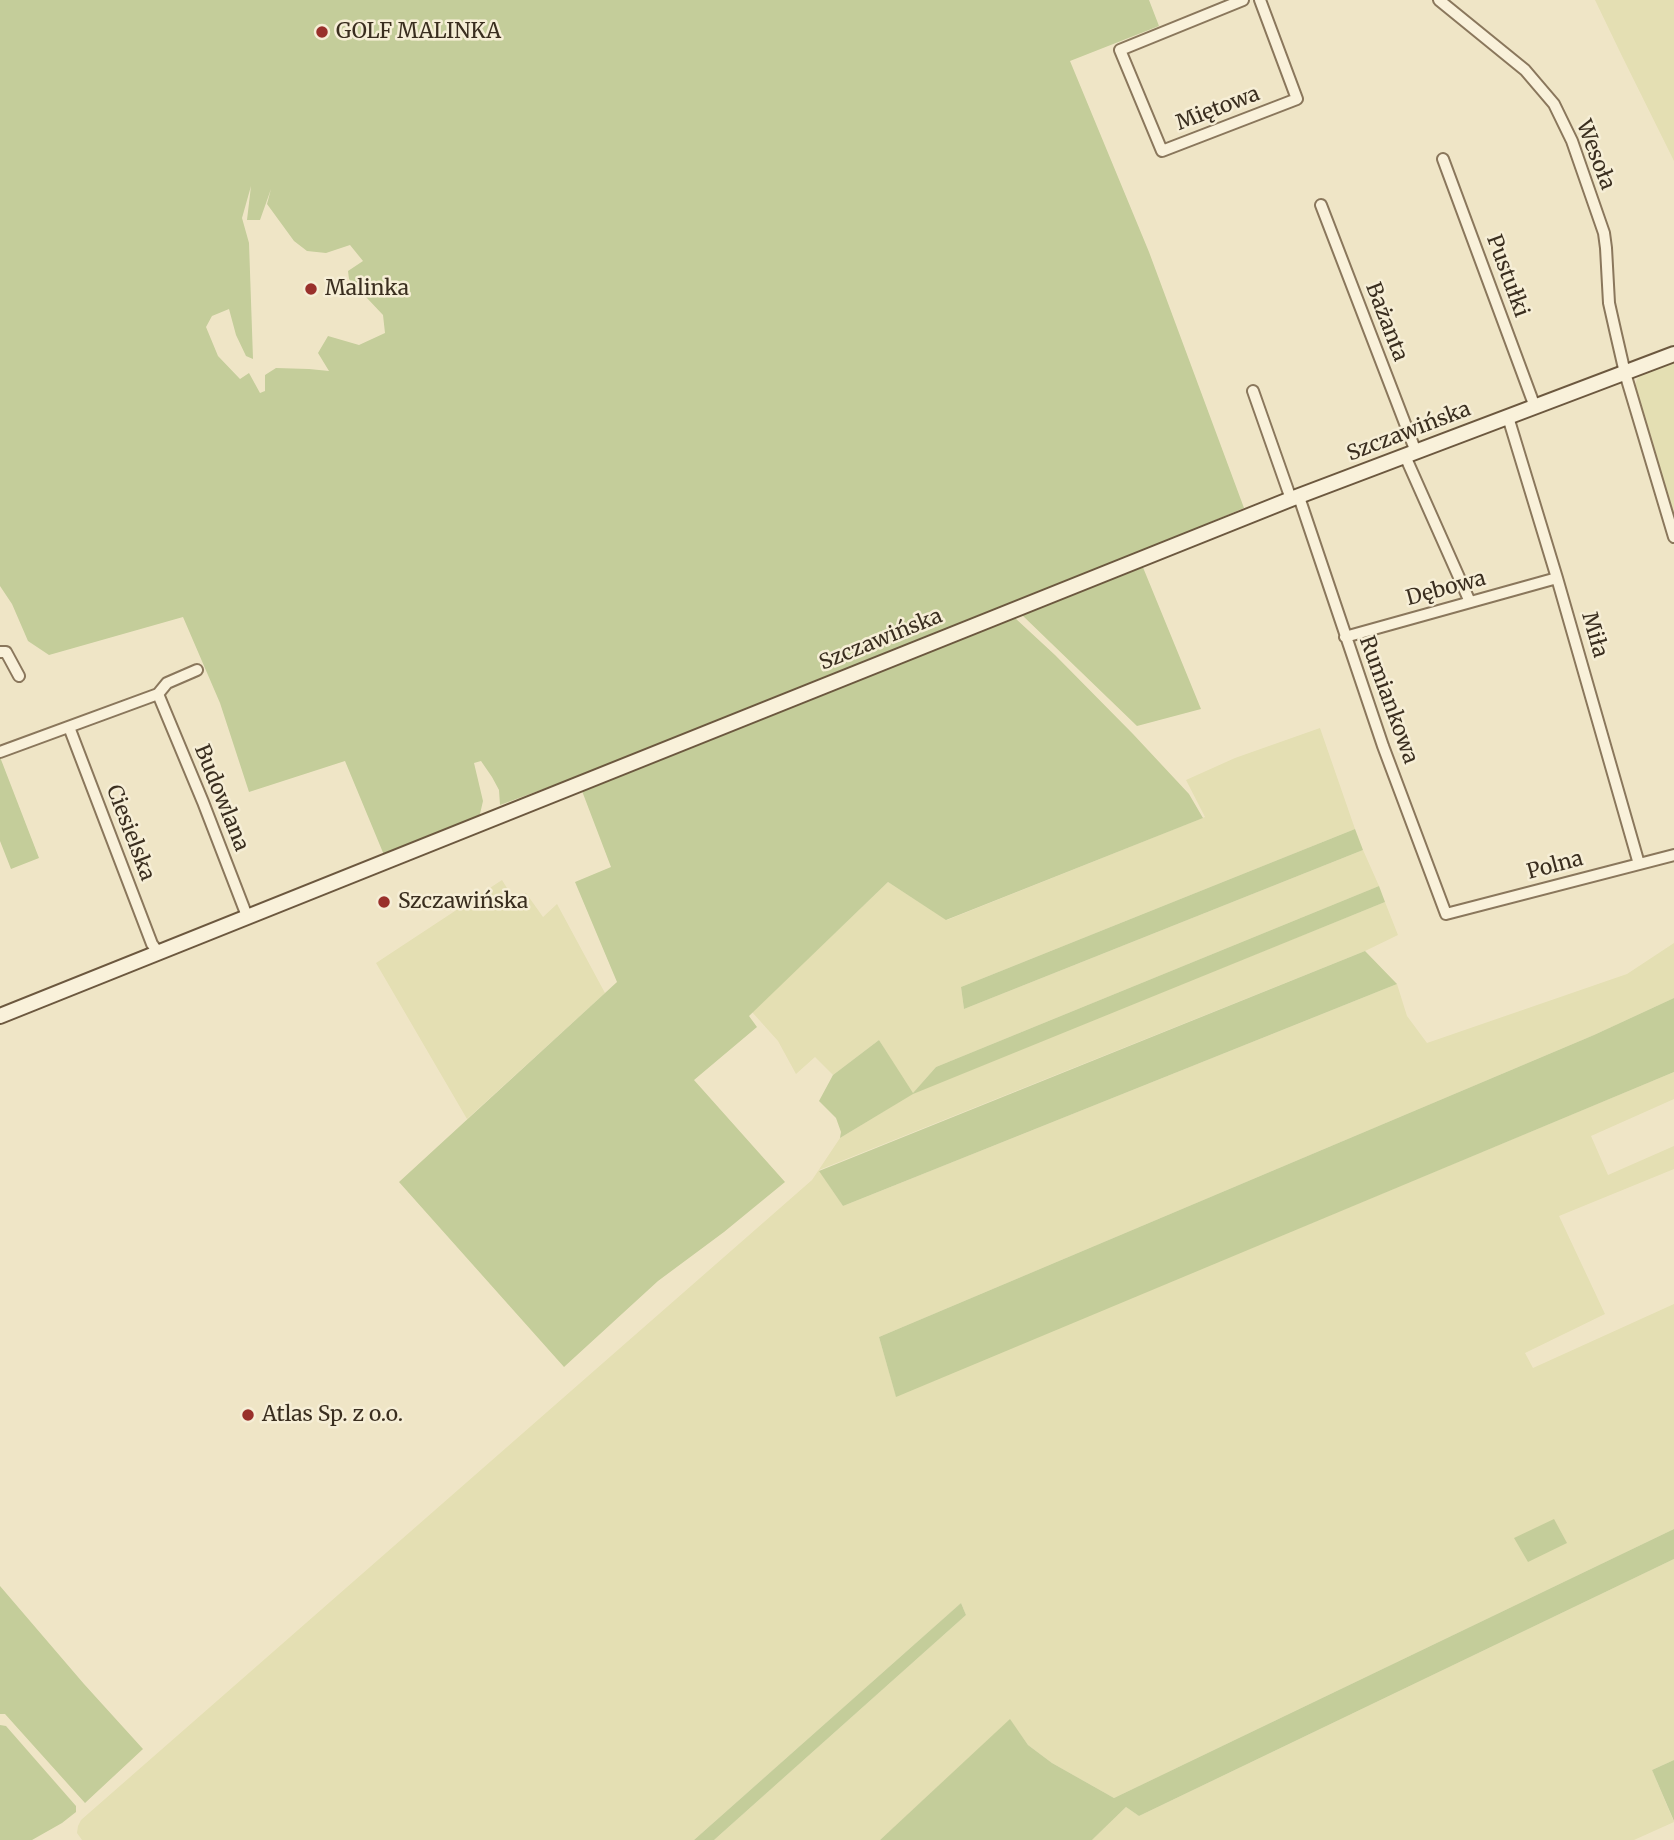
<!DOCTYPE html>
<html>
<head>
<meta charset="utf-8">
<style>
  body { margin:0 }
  canvas { display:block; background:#efe5c6 }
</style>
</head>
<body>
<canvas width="1674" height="1840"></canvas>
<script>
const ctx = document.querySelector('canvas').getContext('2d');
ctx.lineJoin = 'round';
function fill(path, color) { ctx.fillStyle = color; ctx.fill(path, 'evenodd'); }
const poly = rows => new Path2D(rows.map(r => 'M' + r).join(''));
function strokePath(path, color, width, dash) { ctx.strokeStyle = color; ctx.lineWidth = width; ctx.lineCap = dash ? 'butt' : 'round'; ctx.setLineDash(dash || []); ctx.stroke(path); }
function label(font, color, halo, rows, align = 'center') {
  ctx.font = font + ' Merriweather,serif'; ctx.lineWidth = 5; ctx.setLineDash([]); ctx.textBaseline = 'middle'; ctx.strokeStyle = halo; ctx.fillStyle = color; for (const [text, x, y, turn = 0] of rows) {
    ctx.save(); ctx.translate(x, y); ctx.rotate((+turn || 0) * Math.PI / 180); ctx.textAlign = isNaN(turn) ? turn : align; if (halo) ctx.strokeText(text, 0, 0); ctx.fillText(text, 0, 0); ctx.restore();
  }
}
const farmland = poly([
  [1595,0,1674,0,1674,161,1620,52],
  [1674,361,1674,515,1635,386,1637,379,1642,374],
  [1320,728,1355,829,961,987,964,1009,1363,850,1379,886,936,1067,914,1092,1385,902,1398,935,1365,951,819,1170,843,1206,1397,984,1407,1016,1427,1043,1627,974,1674,943,1674,998,1594,1035,879,1337,896,1396,1674,1072,1674,1099,1591,1136,1608,1175,1674,1146,1674,1169,1559,1216,1605,1314,1525,1353,1533,1368,1674,1304,1674,1529,1114,1798,1052,1763,1028,1745,1010,1720,880,1840,714,1840,966,1615,961,1603,694,1840,82,1840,77,1833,78,1826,81,1820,812,1180,840,1138,912,1094,879,1040,833,1075,815,1057,796,1074,778,1041,752,1012,888,882,947,920,1205,817,1186,780,1235,758],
  [502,880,515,901,526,893,543,917,557,904,605,993,467,1119,376,963],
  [1674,1559,1674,1760,1652,1770,1674,1822,1634,1840,1092,1840,1126,1807,1139,1816]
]);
const green = poly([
  [0,0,1149,0,1159,26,1070,61,1149,252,1244,508,1015,604,652,749,500,805,499,790,492,777,481,761,474,763,483,801,480,814,477,817,384,855,345,761,249,792,220,703,183,617,49,655,28,641,12,604,0,586],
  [251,186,247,220,260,220,271,189,267,204,294,241,307,251,326,253,350,245,363,261,348,271,349,279,383,315,385,333,359,345,328,336,318,353,329,371,309,369,276,368,265,375,265,391,260,393,249,373,240,379,218,356,206,327,212,316,229,309,236,335,246,356,253,359,249,243,242,218],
  [1142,565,1201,709,1137,726,1022,615],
  [1015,618,1055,655,1133,734,1189,794,1203,818,946,920,888,882,749,1016,757,1027,694,1080,785,1182,724,1232,658,1281,564,1367,399,1182,617,982,575,882,611,867,582,791],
  [0,757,39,858,11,869,0,841],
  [1355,829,1363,850,964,1009,961,987],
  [1379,886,1385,902,913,1094,840,1138,841,1132,836,1118,819,1101,833,1075,879,1040,913,1093,936,1067],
  [1365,951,1397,984,843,1206,819,1171],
  [1674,998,1674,1072,896,1397,879,1337,1594,1035],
  [1554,1519,1567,1543,1528,1562,1514,1538],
  [1674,1529,1674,1559,1139,1816,1126,1807,1092,1840,880,1840,1010,1719,1028,1745,1052,1763,1114,1798],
  [0,1586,84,1684,143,1749,85,1803,5,1714,0,1714],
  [961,1603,966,1615,714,1840,694,1840],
  [0,1725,6,1726,76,1806,76,1812,62,1823,32,1840,0,1840],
  [1674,1760,1674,1821,1652,1770]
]);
const street = poly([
  [1243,0,1120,50,1162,151,1297,99,1260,0],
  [1439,0,1525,70,1554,104,1572,141,1604,233,1606,248,1609,303,1616,334,1625,373,1674,537],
  [1443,159,1535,407],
  [1321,205,1416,452],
  [1253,391,1291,499],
  [1508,417,1557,578,1639,864],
  [1405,456,1470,602],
  [1299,497,1383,746,1446,914,1674,855],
  [1345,637,1557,578],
  [0,652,6,652,19,676],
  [158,694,203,802,247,916],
  [158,694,167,683,197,670],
  [69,727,152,944,158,952],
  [0,752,158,694]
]);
const secondary = poly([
  [0,1016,1291,499,1674,354]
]);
const markers = [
  [322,32,7,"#99302b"],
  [311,289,7,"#99302b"],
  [384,902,7,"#99302b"],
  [248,1415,7,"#99302b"]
];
const poiNames = [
  ["GOLF MALINKA",336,32],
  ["Malinka",325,289],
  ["Szczawińska",398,902],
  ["Atlas Sp. z o.o.",262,1415]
];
const streetNames = [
  ["Miętowa",1218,109,-21],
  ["Wesoła",1595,155,69],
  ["Pustułki",1507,276,70],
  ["Bażanta",1386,322,69],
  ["Szczawińska",1409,432,-21],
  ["Dębowa",1446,589,-15],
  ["Miła",1594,635,74],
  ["Szczawińska",881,640,-22],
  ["Rumiankowa",1388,700,70],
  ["Budowlana",221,798,68],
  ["Ciesielska",130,833,69],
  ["Polna",1555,866,-15]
];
fill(farmland, '#e4dfb3');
fill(green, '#c4cd9a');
strokePath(street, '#8a775c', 14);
strokePath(secondary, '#6c583f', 18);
strokePath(street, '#f9f1da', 10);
strokePath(secondary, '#f9f1da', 14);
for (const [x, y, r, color] of markers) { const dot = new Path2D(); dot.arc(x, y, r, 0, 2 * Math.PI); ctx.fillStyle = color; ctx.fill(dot); strokePath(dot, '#f6eed6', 2.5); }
label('21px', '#3a2e1f', '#f6eed6', poiNames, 'left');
label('21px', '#3a2e1f', '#f6eed6', streetNames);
</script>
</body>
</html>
